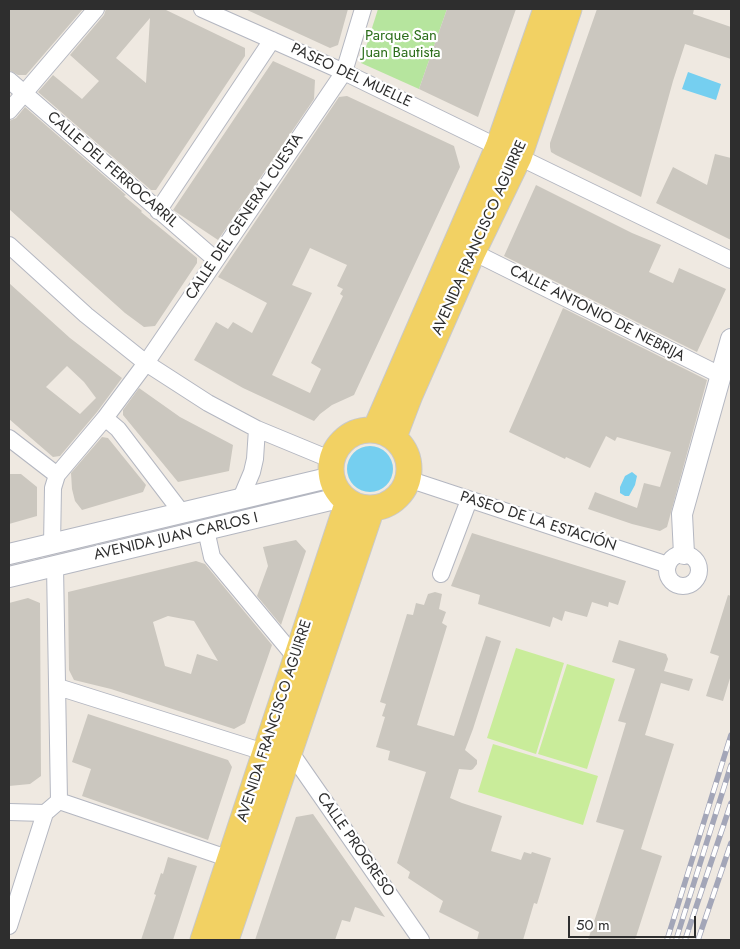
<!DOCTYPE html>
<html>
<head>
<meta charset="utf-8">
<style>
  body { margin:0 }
  #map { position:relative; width:740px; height:949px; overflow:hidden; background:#efe9e1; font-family:Jost,sans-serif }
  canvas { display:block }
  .frame { position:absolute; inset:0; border:10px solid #2e2e2e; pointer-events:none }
  .scale { position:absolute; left:568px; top:916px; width:128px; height:22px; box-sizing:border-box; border:2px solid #2e2e2e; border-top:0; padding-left:6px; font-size:15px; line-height:18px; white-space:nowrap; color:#2e2e2e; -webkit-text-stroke:4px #fff; paint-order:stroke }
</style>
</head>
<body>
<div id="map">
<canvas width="740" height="949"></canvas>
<div class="frame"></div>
<div class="scale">50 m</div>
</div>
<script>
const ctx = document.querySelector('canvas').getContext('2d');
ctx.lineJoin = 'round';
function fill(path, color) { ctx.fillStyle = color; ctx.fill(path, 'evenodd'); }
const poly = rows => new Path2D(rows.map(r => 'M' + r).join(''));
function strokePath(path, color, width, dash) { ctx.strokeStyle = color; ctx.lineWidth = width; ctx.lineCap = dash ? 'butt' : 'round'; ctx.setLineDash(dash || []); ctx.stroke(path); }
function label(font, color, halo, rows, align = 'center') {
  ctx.font = font + ' Jost,sans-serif'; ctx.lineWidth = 4.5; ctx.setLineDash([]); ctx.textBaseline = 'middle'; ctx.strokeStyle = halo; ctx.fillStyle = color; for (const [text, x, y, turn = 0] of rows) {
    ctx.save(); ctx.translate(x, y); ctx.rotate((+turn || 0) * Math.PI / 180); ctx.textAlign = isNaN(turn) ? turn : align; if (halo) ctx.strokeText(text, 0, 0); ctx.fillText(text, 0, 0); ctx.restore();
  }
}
const green = poly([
  [378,9,447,9,419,89,361,63]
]);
const pitch = poly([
  [516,648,564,663,536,754,487,738],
  [567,664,615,679,587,769,538,754],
  [493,744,598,776,583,825,478,792]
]);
const water = poly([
  [688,72,721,84,716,100,682,89],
  '347 469a23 23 0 1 1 46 0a23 23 0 1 1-46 0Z',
  [632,472,637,476,635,485,629,496,625,496,620,493,620,487,625,476]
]);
const building = poly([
  [9,9,83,9,26,75,18,75,9,70],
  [106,9,164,9,245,48,245,56,156,190,151,190,38,92,53,75,82,99,99,81,70,55,104,15],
  [150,18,146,83,116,58],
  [245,9,348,9,338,45,330,48],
  [447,9,516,9,478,117,419,89],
  [597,9,694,9,693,14,731,27,731,59,685,44,673,81,641,197,556,155,551,152,550,147,550,143],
  [273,61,315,80,314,99,218,240,173,210],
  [347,96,454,146,460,167,354,395,332,405,320,414,314,421,243,388,194,360,216,322,228,329,233,322,252,333,267,303,218,277,339,97],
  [310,248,347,265,337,286,343,289,340,294,343,296,311,363,321,369,310,393,272,375,312,293,292,285],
  [25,107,126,195,124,196,142,211,141,212,197,258,197,263,155,326,144,327,125,313,9,209,9,121,16,118],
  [715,154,731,158,731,240,656,203,673,167,707,185],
  [536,185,632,233,661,245,649,272,673,283,679,268,726,289,697,352,504,256],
  [9,283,70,338,122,378,97,412,60,456,53,457,9,419],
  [67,366,84,382,96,398,80,414,46,387],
  [563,308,707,380,667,527,660,531,632,524,588,509,595,492,637,508,644,483,660,487,671,452,617,437,615,441,606,436,590,468,566,457,565,459,509,432],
  [139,388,180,417,233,445,229,471,178,482,123,415,123,410],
  [102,437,108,438,146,485,143,492,82,510,75,501,72,489,71,473],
  [9,474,21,474,37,487,37,516,9,524],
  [472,533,626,581,618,605,609,602,608,607,592,602,587,617,565,611,562,621,553,617,550,627,478,604,480,595,451,586],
  [296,540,306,551,281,625,257,596,268,566,263,547],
  [196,561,205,564,272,645,245,723,234,729,111,689,74,680,69,670,68,592],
  [168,616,194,621,218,661,197,654,191,674,165,666,153,622],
  [435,592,442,594,439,609,446,612,442,623,447,626,417,725,454,736,486,636,501,641,473,729,465,750,477,760,477,764,473,769,471,770,459,769,450,798,462,803,502,816,491,851,521,860,524,852,531,854,532,852,551,858,537,904,534,903,523,940,477,940,479,932,439,912,443,901,408,878,410,872,397,863,426,772,388,760,390,751,376,747,385,717,382,716,386,704,380,702,407,614,413,615,416,603,424,605,428,594],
  [728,595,731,596,731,675,723,701,706,696,719,656,710,653],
  [28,598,40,603,41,776,30,784,9,786,9,603],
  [619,640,666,654,668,659,664,671,693,679,689,691,661,683,645,735,674,744,641,849,662,856,635,940,588,940,624,830,596,822,626,723,618,721,635,669,612,662],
  [88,714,228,760,232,767,208,840,82,796,91,769,72,762],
  [313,814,385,917,355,907,350,922,342,920,335,940,255,940,296,817],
  [168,857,197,866,173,940,141,940,156,895,154,894,161,873,163,874]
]);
const minor = poly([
  [202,9,344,72,498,147],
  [9,80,216,260],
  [9,111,96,9],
  [519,157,731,260],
  [158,211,272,40],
  [9,245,86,315,146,363,208,403,257,429,332,460],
  [473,252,720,375],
  [105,418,118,429,182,513],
  [9,438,57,475],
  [408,479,668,565],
  [241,498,252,472,255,459,257,429],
  [206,530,212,557,296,658],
  [52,545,53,488,57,475,105,418,146,363,344,72,363,9],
  '667 570a16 16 0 1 1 32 0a16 16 0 1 1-32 0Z',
  [441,574,469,500],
  [58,687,264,752],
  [289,750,421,940],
  [59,801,230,859],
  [9,812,45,813],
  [9,926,45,813,59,801,55,566]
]);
const tertiary = poly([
  [9,554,332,477],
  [684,554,682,514,731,339],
  [9,577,343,497]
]);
const primary = poly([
  '331 469a39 39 0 1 1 78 0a39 39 0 1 1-78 0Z',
  [375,430,498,147,546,9],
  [394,437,410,395,473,252,519,157,569,9],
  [203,940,348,501],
  [226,940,372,508]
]);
const rail = poly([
  [667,940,731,735],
  [676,940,731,765],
  [685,940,731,803],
  [698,940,731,843]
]);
const parkNames = [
  ["Parque San",401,36],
  ["Juan Bautista",401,53]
];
const streetNames = [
  ["PASEO DEL MUELLE",351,76,25],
  ["CALLE DEL FERROCARRIL",112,170,41],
  ["CALLE DEL GENERAL CUESTA",245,217,-56],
  ["AVENIDA FRANCISCO AGUIRRE",480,238,-66],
  ["CALLE ANTONIO DE NEBRIJA",597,314,27],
  ["PASEO DE LA ESTACIÓN",538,522,18],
  ["AVENIDA JUAN CARLOS I",176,537,-13],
  ["AVENIDA FRANCISCO AGUIRRE",275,721,-72],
  ["CALLE PROGRESO",355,845,55]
];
fill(green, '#b6e59e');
fill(pitch, '#c9ec9a');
fill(water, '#75cff0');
fill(building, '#cbc7bf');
strokePath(minor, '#b4b7c1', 18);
strokePath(tertiary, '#b4b7c1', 22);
strokePath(primary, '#c9c9c9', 27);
strokePath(minor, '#fff', 16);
strokePath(tertiary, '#fff', 20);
strokePath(primary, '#f2d163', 25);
strokePath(rail, '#a3a6b8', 5.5);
strokePath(rail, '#fff', 4, [11]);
label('15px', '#2c6e1b', '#fff', parkNames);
label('15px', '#2e2e2e', '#fff', streetNames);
</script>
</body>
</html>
